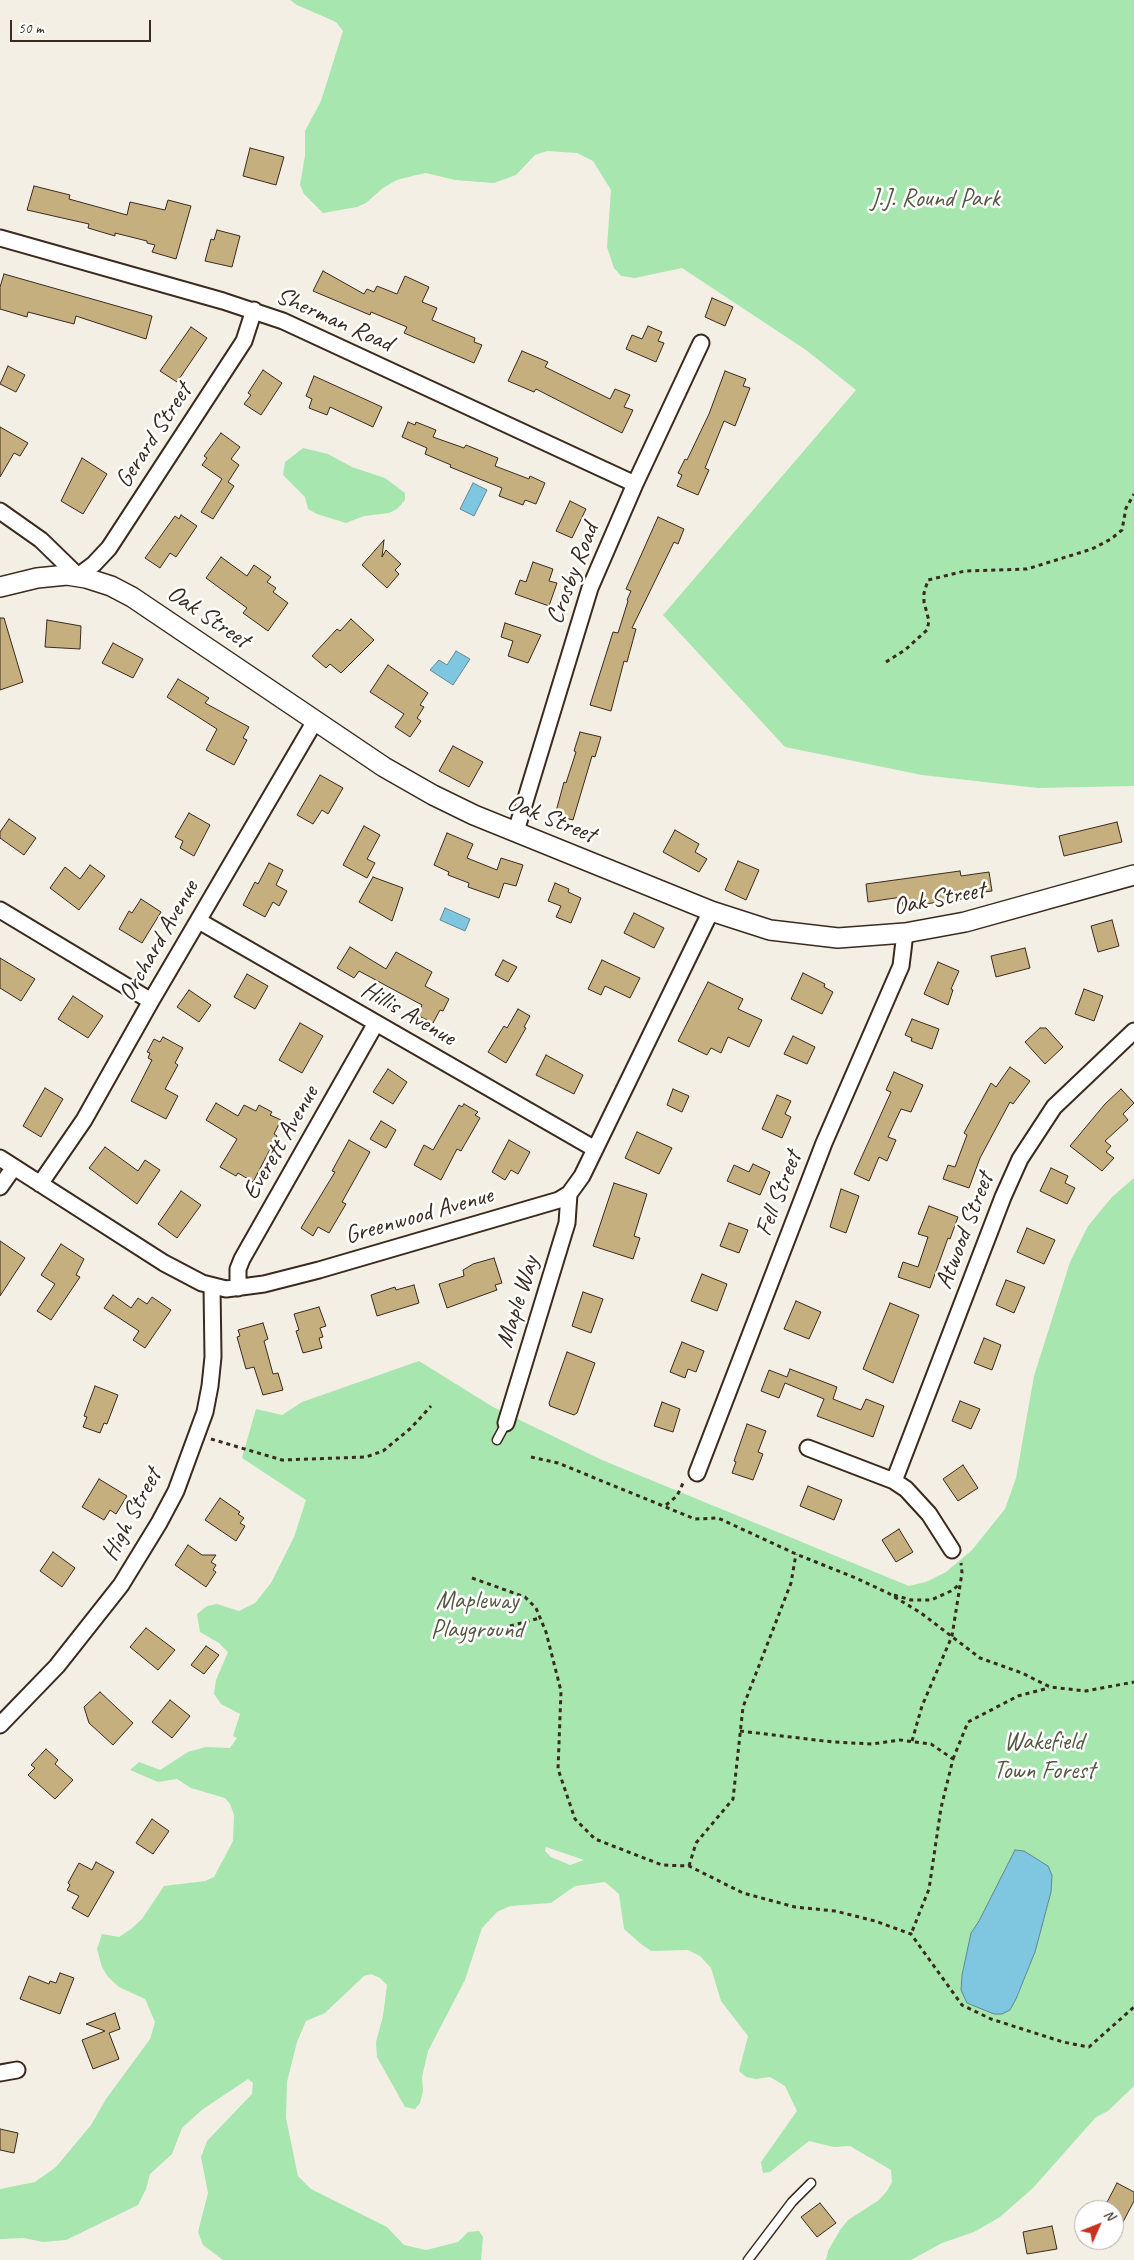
<!DOCTYPE html>
<html>
<head>
<meta charset="utf-8">
<style>
  body { margin:0 }
  #map { position:relative; width:1134px; height:2260px; overflow:hidden; background:#f4efe5; font-family:Caveat,sans-serif }
  canvas { display:block }
  .north { position:absolute; left:1074px; top:2200px; width:50px; height:50px; box-sizing:border-box; background:#fff; border:1px solid #b1aaa5; border-radius:50%; rotate:46deg; font-size:14px; font-weight:700; line-height:20px; text-align:center; color:#3b2a1e }
  .north::after { content:''; display:block; margin:auto; width:18px; height:22px; background:#c8321e; clip-path:polygon(50% 0,100% 100%,50% 72%,0 100%) }
  .scale { position:absolute; left:10px; top:20px; width:141px; height:22px; box-sizing:border-box; border:2px solid #3b2a1e; border-top:0; padding-left:6px; font-size:15px; line-height:18px; white-space:nowrap; color:#3b2a1e; -webkit-text-stroke:4px #fff; paint-order:stroke }
</style>
</head>
<body>
<div id="map">
<canvas width="1134" height="2260"></canvas>
<div class="north">N</div>
<div class="scale">50 m</div>
</div>
<script>
const ctx = document.querySelector('canvas').getContext('2d');
ctx.lineJoin = 'round';
function fill(path, color) { ctx.fillStyle = color; ctx.fill(path, 'evenodd'); }
const poly = rows => new Path2D(rows.map(r => 'M' + r).join(''));
function strokePath(path, color, width, dash) { ctx.strokeStyle = color; ctx.lineWidth = width; ctx.lineCap = dash ? 'butt' : 'round'; ctx.setLineDash(dash || []); ctx.stroke(path); }
function label(font, color, halo, rows, align = 'center') {
  ctx.font = font + ' Caveat,sans-serif'; ctx.lineWidth = 5; ctx.setLineDash([]); ctx.textBaseline = 'middle'; ctx.strokeStyle = halo; ctx.fillStyle = color; for (const [text, x, y, turn = 0] of rows) {
    ctx.save(); ctx.translate(x, y); ctx.rotate((+turn || 0) * Math.PI / 180); ctx.textAlign = isNaN(turn) ? turn : align; if (halo) ctx.strokeText(text, 0, 0); ctx.fillText(text, 0, 0); ctx.restore();
  }
}
const green = poly([
  [290,0,1134,0,1134,786,1038,788,922,775,785,747,663,615,856,390,806,350,682,268,635,278,621,276,614,268,607,247,611,190,593,161,577,153,547,151,535,155,516,175,494,183,455,180,426,173,412,176,397,180,383,188,366,203,357,207,323,213,304,194,300,185,305,156,305,131,321,101,343,31,336,22,297,5],
  [303,448,328,454,352,467,385,478,405,493,405,500,397,509,389,513,364,516,346,523,317,514,308,509,305,497,283,475,285,462],
  [1134,1178,1134,2086,1108,2111,1096,2117,1033,2188,1000,2217,974,2232,942,2243,911,2260,826,2260,828,2251,840,2230,848,2220,879,2200,887,2191,892,2182,891,2170,850,2146,834,2147,809,2141,770,2172,763,2173,761,2162,797,2111,785,2086,770,2077,756,2079,746,2077,739,2071,748,2036,721,2001,711,1968,700,1956,688,1950,651,1951,641,1944,624,1929,619,1894,605,1882,575,1886,551,1903,510,1906,497,1912,482,1928,465,1980,428,2051,422,2077,423,2091,420,2103,415,2109,405,2107,377,2057,376,2042,383,2016,387,1985,380,1978,371,1974,364,1976,325,2013,306,2021,297,2042,287,2082,286,2118,298,2176,311,2189,387,2227,404,2245,426,2250,458,2242,468,2232,479,2231,483,2237,481,2260,223,2260,203,2245,198,2232,208,2193,201,2157,207,2141,252,2094,253,2083,248,2079,203,2109,182,2128,172,2154,150,2174,146,2189,138,2205,66,2240,43,2242,24,2238,0,2239,0,2189,35,2182,56,2167,91,2125,106,2099,150,2039,155,2022,145,1999,119,1987,108,1977,102,1967,97,1949,102,1934,119,1937,131,1929,142,1919,164,1886,205,1881,214,1877,233,1841,234,1815,230,1804,225,1798,191,1788,177,1779,158,1782,130,1770,139,1762,160,1770,188,1752,206,1747,230,1748,237,1738,233,1736,240,1714,221,1704,214,1694,216,1680,228,1652,219,1643,200,1632,197,1614,207,1606,217,1604,239,1611,255,1603,271,1583,294,1537,306,1500,242,1458,256,1409,282,1415,302,1402,419,1361,493,1407,602,1460,909,1586,926,1582,946,1572,972,1550,1005,1509,1016,1478,1034,1376,1070,1262,1088,1226,1112,1197],
  [546,1847,584,1860,570,1865,551,1857,545,1851]
]);
const water = poly([
  [473,483,487,490,474,516,460,509,473,483],
  [456,651,470,659,453,685,430,670,439,660,447,665,456,651],
  [445,908,470,919,465,931,440,920,445,908],
  [1015,1850,1024,1851,1048,1866,1052,1875,1051,1892,1035,1952,1016,1999,1010,2010,1002,2014,994,2014,967,2003,961,1990,962,1975,971,1933,979,1921,1015,1850]
]);
const building = poly([
  [250,148,284,157,276,185,243,176,250,148],
  [34,186,70,195,69,199,127,215,130,202,165,210,168,200,191,206,176,259,152,252,155,245,147,243,147,241,115,233,115,236,88,228,89,224,27,210,34,186],
  [217,230,240,236,232,267,205,261,211,239,214,240,217,230],
  [323,271,364,294,367,289,374,292,377,286,397,294,405,276,429,287,422,302,437,308,432,320,475,338,474,342,482,345,474,363,404,333,407,327,371,312,370,315,313,291,323,271],
  [4,274,152,316,146,339,76,316,74,324,28,312,27,317,0,309,0,287,4,274],
  [712,298,733,307,725,326,705,317,712,298],
  [648,326,662,332,658,341,664,343,656,362,626,349,632,335,642,339,648,326],
  [191,327,207,338,177,382,160,371,191,327],
  [522,351,548,362,545,367,610,399,615,389,630,395,624,407,633,410,622,433,536,389,534,392,508,381,522,351],
  [8,366,25,375,16,392,0,384,8,366],
  [263,370,282,383,261,415,244,404,251,395,248,393,263,370],
  [725,371,746,379,743,386,750,388,735,426,724,421,705,468,709,470,698,495,677,486,682,475,678,473,685,459,687,460,709,414,725,371],
  [314,376,382,407,373,427,330,407,327,415,309,408,312,399,306,396,314,376],
  [408,422,415,425,416,422,436,430,433,437,464,448,466,445,498,458,495,466,529,479,530,476,545,483,536,504,525,500,523,505,499,496,502,488,450,467,451,465,425,454,427,448,402,437,408,422],
  [0,427,28,443,20,456,14,453,0,477,0,427],
  [221,433,240,447,231,459,239,465,228,482,234,486,213,519,201,512,222,479,202,465,207,458,204,456,221,433],
  [82,458,107,474,83,514,61,501,82,458],
  [570,501,586,509,572,538,556,531,570,501],
  [181,515,197,526,176,557,170,553,160,568,145,558,175,516,179,519,181,515],
  [658,517,684,529,678,544,674,542,632,628,636,629,627,662,624,661,611,711,590,705,613,632,618,633,628,601,627,600,631,591,626,589,658,517],
  [384,540,382,557,386,550,401,564,395,570,399,574,387,588,362,565,384,540],
  [221,557,247,576,254,565,271,577,267,582,276,588,273,592,288,603,268,631,243,613,247,608,206,578,221,557],
  [533,562,553,569,549,581,557,583,549,606,515,594,520,580,526,582,533,562],
  [0,618,4,618,23,682,0,690,0,618],
  [351,619,374,640,341,673,330,664,326,668,312,656,337,629,340,631,351,619],
  [47,620,81,626,80,649,45,647,47,620],
  [505,623,541,635,528,663,508,656,513,641,501,637,505,623],
  [113,643,143,659,133,678,102,663,113,643],
  [388,665,428,693,420,705,424,707,417,718,421,721,410,737,395,727,404,714,370,692,388,665],
  [178,679,209,698,205,703,249,727,243,738,247,740,234,765,206,750,217,729,167,697,178,679],
  [580,732,601,737,595,757,592,756,573,820,555,815,564,782,566,783,576,752,574,751,580,732],
  [453,746,483,762,469,787,439,771,453,746],
  [320,775,343,788,328,814,322,810,313,824,297,815,320,775],
  [189,813,210,825,194,856,180,848,183,841,175,837,189,813],
  [9,819,36,838,24,855,0,838,0,832,9,819],
  [1117,822,1122,842,1064,856,1059,836,1117,822],
  [364,826,380,835,367,859,375,863,367,878,343,865,364,826],
  [675,830,699,844,695,852,707,859,699,872,663,852,675,830],
  [447,833,473,844,467,858,497,870,501,858,523,865,516,886,504,883,499,898,468,887,469,883,448,875,449,872,434,865,447,833],
  [738,861,759,870,746,900,725,890,738,861],
  [269,863,283,870,276,885,287,891,279,906,273,902,265,917,243,905,255,882,258,884,269,863],
  [90,865,105,876,79,910,50,888,65,867,80,879,90,865],
  [960,871,961,876,989,872,992,891,969,894,969,898,903,907,902,897,868,902,866,884,960,871],
  [373,877,403,888,392,921,359,902,373,877],
  [555,883,569,889,568,892,581,898,571,923,556,917,561,906,548,901,555,883],
  [141,899,161,912,142,943,119,929,129,911,132,913,141,899],
  [634,913,664,928,654,948,624,933,634,913],
  [1112,920,1119,946,1098,952,1091,926,1112,920],
  [350,947,386,969,396,952,432,972,425,986,449,999,443,1011,440,1010,433,1023,417,1015,422,1005,359,971,354,978,337,968,350,947],
  [1025,948,1030,968,996,977,991,956,1025,948],
  [0,958,35,979,21,1001,0,988,0,958],
  [503,960,517,967,508,982,495,975,503,960],
  [602,960,640,978,630,998,605,986,601,995,588,989,602,960],
  [938,962,959,971,951,989,953,990,948,1005,924,994,938,962],
  [803,973,825,984,824,987,833,992,822,1014,791,999,803,973],
  [247,974,268,986,255,1009,234,997,247,974],
  [708,982,743,999,738,1009,762,1020,749,1047,728,1037,721,1053,711,1048,707,1055,678,1041,708,982],
  [1084,989,1103,996,1094,1021,1075,1014,1084,989],
  [189,990,211,1005,199,1022,177,1007,189,990],
  [73,996,103,1016,88,1038,58,1019,73,996],
  [518,1009,530,1016,524,1027,526,1028,506,1063,488,1052,504,1026,507,1028,518,1009],
  [912,1019,939,1029,932,1049,911,1041,912,1038,905,1035,912,1019],
  [300,1023,323,1036,302,1073,279,1060,300,1023],
  [1040,1028,1046,1028,1063,1047,1045,1064,1025,1042,1040,1028],
  [793,1036,815,1047,807,1064,784,1054,793,1036],
  [163,1037,183,1048,175,1063,178,1065,165,1089,178,1096,166,1119,131,1101,152,1060,148,1058,150,1053,147,1052,154,1039,160,1042,163,1037],
  [546,1055,583,1075,574,1094,536,1075,546,1055],
  [1010,1067,1030,1081,1013,1104,1010,1102,980,1158,969,1188,943,1179,948,1165,955,1167,967,1135,964,1133,991,1083,996,1087,1010,1067],
  [388,1069,407,1082,393,1104,373,1092,388,1069],
  [894,1072,923,1085,911,1112,901,1109,888,1137,896,1140,887,1161,879,1157,869,1181,854,1174,891,1092,886,1090,894,1072],
  [45,1088,63,1099,41,1137,23,1126,45,1088],
  [673,1089,689,1096,682,1112,667,1105,673,1089],
  [1121,1089,1134,1103,1123,1114,1128,1120,1105,1141,1111,1146,1106,1152,1114,1158,1102,1171,1070,1146,1105,1104,1121,1089],
  [777,1095,791,1101,785,1114,791,1117,782,1138,762,1129,777,1095],
  [216,1103,238,1116,244,1105,256,1111,259,1105,272,1112,270,1115,281,1120,274,1134,277,1136,253,1182,238,1173,236,1176,220,1167,237,1139,206,1120,216,1103],
  [464,1104,478,1112,475,1115,480,1118,461,1151,457,1149,441,1180,414,1165,424,1145,433,1150,459,1105,462,1107,464,1104],
  [381,1121,396,1130,386,1148,370,1139,381,1121],
  [637,1132,672,1148,659,1174,625,1158,637,1132],
  [349,1140,370,1152,342,1202,346,1204,329,1233,318,1227,313,1236,301,1228,335,1172,332,1171,349,1140],
  [509,1140,530,1152,518,1174,511,1170,505,1180,492,1172,509,1140],
  [105,1147,138,1171,145,1160,160,1170,137,1204,89,1168,105,1147],
  [753,1164,770,1172,760,1195,727,1181,734,1165,749,1172,753,1164],
  [1051,1168,1068,1176,1065,1183,1075,1188,1067,1204,1040,1191,1051,1168],
  [614,1183,647,1194,634,1236,640,1238,633,1259,593,1246,614,1183],
  [841,1189,859,1196,846,1233,830,1227,841,1189],
  [181,1191,201,1205,177,1238,158,1224,181,1191],
  [929,1206,958,1217,950,1239,948,1238,930,1288,898,1277,903,1262,918,1267,928,1237,918,1234,929,1206],
  [729,1223,748,1230,739,1253,720,1246,729,1223],
  [1027,1228,1055,1240,1044,1264,1017,1252,1027,1228],
  [0,1241,25,1258,0,1296,0,1241],
  [61,1244,84,1259,76,1275,80,1277,51,1320,37,1311,55,1284,41,1275,61,1244],
  [494,1258,502,1283,495,1285,497,1290,447,1308,439,1284,464,1276,463,1270,473,1264,494,1258],
  [702,1274,727,1284,717,1311,691,1301,702,1274],
  [1006,1280,1025,1287,1014,1313,996,1305,1006,1280],
  [414,1285,419,1303,377,1316,371,1295,395,1287,396,1290,414,1285],
  [583,1292,603,1299,591,1333,572,1326,583,1292],
  [113,1295,131,1308,138,1298,147,1304,152,1297,171,1310,145,1348,133,1340,139,1331,104,1308,113,1295],
  [796,1301,821,1312,809,1339,784,1329,796,1301],
  [890,1303,919,1315,893,1383,863,1369,890,1303],
  [319,1307,326,1326,320,1328,323,1337,319,1338,322,1348,303,1353,296,1331,299,1330,294,1314,319,1307],
  [263,1323,268,1339,264,1341,273,1374,278,1373,283,1390,263,1395,254,1367,246,1369,237,1337,240,1336,238,1330,263,1323],
  [984,1338,1001,1345,992,1370,974,1363,984,1338],
  [682,1342,704,1351,696,1372,688,1369,685,1378,670,1372,682,1342],
  [567,1352,595,1363,577,1413,574,1415,550,1406,549,1403,567,1352],
  [790,1369,837,1387,833,1399,861,1410,866,1399,884,1406,873,1437,817,1416,824,1399,785,1383,779,1398,761,1391,769,1370,787,1377,790,1369],
  [95,1386,118,1395,107,1424,104,1423,100,1433,83,1427,87,1417,84,1416,95,1386],
  [960,1401,980,1409,971,1429,952,1421,960,1401],
  [662,1402,680,1409,673,1432,654,1426,662,1402],
  [747,1424,766,1431,758,1452,763,1454,753,1480,732,1473,736,1462,734,1461,747,1424],
  [963,1465,978,1488,958,1501,943,1479,963,1465],
  [99,1479,127,1496,116,1514,110,1510,104,1520,82,1507,99,1479],
  [808,1486,842,1500,834,1520,800,1506,808,1486],
  [220,1498,240,1512,238,1514,244,1518,240,1523,245,1526,236,1541,205,1520,220,1498],
  [899,1529,913,1552,896,1562,882,1540,899,1529],
  [188,1545,202,1555,216,1555,211,1562,216,1565,213,1570,216,1572,206,1587,175,1565,188,1545],
  [53,1552,75,1568,62,1587,40,1571,53,1552],
  [146,1628,175,1650,158,1670,130,1647,146,1628],
  [206,1646,219,1655,204,1674,191,1665,206,1646],
  [100,1692,133,1723,113,1745,89,1723,84,1707,100,1692],
  [170,1700,190,1716,172,1738,152,1722,170,1700],
  [46,1749,58,1760,55,1764,73,1780,55,1799,28,1775,35,1768,31,1765,46,1749],
  [152,1819,169,1831,153,1854,136,1843,152,1819],
  [96,1862,114,1872,88,1917,72,1908,79,1896,67,1890,70,1885,68,1883,79,1863,92,1870,96,1862],
  [60,1973,74,1978,60,2014,20,1999,29,1976,49,1984,50,1981,56,1983,60,1973],
  [115,2013,120,2029,109,2033,119,2059,93,2069,82,2040,105,2031,86,2024,115,2013],
  [0,2129,18,2133,14,2153,0,2150,0,2129],
  [1117,2183,1134,2192,1134,2201,1114,2239,1114,2210,1103,2210,1117,2183],
  [820,2203,836,2223,817,2237,801,2217,820,2203],
  [1052,2226,1057,2249,1027,2254,1023,2232,1052,2226]
]);
const path = poly([
  [886,662,905,650,927,630,929,621,924,602,924,593,928,580,965,571,1027,569,1092,549,1111,539,1122,530,1126,508,1134,494],
  [211,1439,282,1460,366,1457,383,1451,411,1428,431,1406],
  [531,1457,558,1463,695,1519,718,1518,796,1554,858,1579,888,1593,921,1613,980,1658,1022,1673,1050,1687,1086,1691,1134,1682],
  [666,1505,677,1496,684,1481],
  [472,1578,525,1597,536,1608,546,1632,561,1691,558,1769,575,1819,595,1839,662,1865,689,1866,743,1893,795,1907,835,1911,875,1921,911,1934,962,2005,991,2019,1063,2042,1089,2047,1134,2007],
  [894,1595,911,1600,931,1600,951,1591,960,1584],
  [510,1626,540,1618],
  [740,1731,833,1742,872,1744,900,1740,931,1744,953,1759,941,1808,929,1889,911,1934],
  [912,1741,922,1706,952,1636,962,1573,961,1563],
  [953,1759,968,1722,1018,1696,1049,1688],
  [689,1866,696,1843,733,1799,743,1707,791,1583,796,1554]
]);
const service = poly([
  [497,1440,506,1423],
  [748,2260,792,2202,811,2183]
]);
const minor = poly([
  [0,238,223,301,283,321,635,484],
  [0,511,41,540,78,576,94,564,109,548,244,341,254,310],
  [516,831,590,588,635,484,701,343],
  [0,910,151,1001],
  [199,921,595,1149],
  [0,1158,164,1263,202,1283,226,1289,264,1284,319,1270,559,1200,569,1194,582,1176,711,911],
  [40,1184,84,1120,151,1001,315,721],
  [0,1187,14,1167],
  [238,1288,238,1269,242,1259,376,1023],
  [506,1423,567,1223,569,1194],
  [808,1448,894,1481,906,1489,929,1514,952,1550],
  [697,1473,824,1143,901,966,905,933],
  [894,1481,1003,1197,1020,1159,1054,1107,1134,1031],
  [0,1725,57,1666,121,1585,159,1523,176,1491,205,1412,210,1386,213,1357,212,1287],
  [0,2073,17,2070]
]);
const tertiary = poly([
  [0,587,37,578,67,575,86,578,111,586,132,597,384,767,433,795,474,815,711,911,770,930,838,938,905,933,965,922,1134,875]
]);
const parkNames = [
  ["J.J. Round Park",935,199],
  ["Mapleway",477,1601],
  ["Playground",477,1630],
  ["Wakefield",1044,1742],
  ["Town Forest",1044,1771]
];
const streetNames = [
  ["Sherman Road",334,320,24],
  ["Gerard Street",154,436,-57],
  ["Crosby Road",573,574,-69],
  ["Oak Street",208,617,34],
  ["Oak Street",551,819,22],
  ["Oak Street",939,899,-11],
  ["Orchard Avenue",159,941,-60],
  ["Hillis Avenue",408,1014,30],
  ["Everett Avenue",281,1143,-60],
  ["Fell Street",779,1194,-69],
  ["Greenwood Avenue",419,1216,-16],
  ["Atwood Street",965,1231,-69],
  ["Maple Way",518,1302,-73],
  ["High Street",132,1515,-62]
];
fill(green, '#a7e6ae');
fill(water, '#7fc6e0');
strokePath(water, '#648892', 1);
fill(building, '#c6af7e');
strokePath(building, '#3b2a1e', 1);
strokePath(service, '#3b2a1e', 11);
strokePath(minor, '#3b2a1e', 19);
strokePath(tertiary, '#3b2a1e', 22);
strokePath(path, '#3b2a1e', 3, [4, 4]);
strokePath(service, '#fff', 8);
strokePath(minor, '#fff', 15);
strokePath(tertiary, '#fff', 19);
label('25px', '#565942', '#fff', parkNames);
label('25px', '#3b2a1e', '#fff', streetNames);
</script>
</body>
</html>
